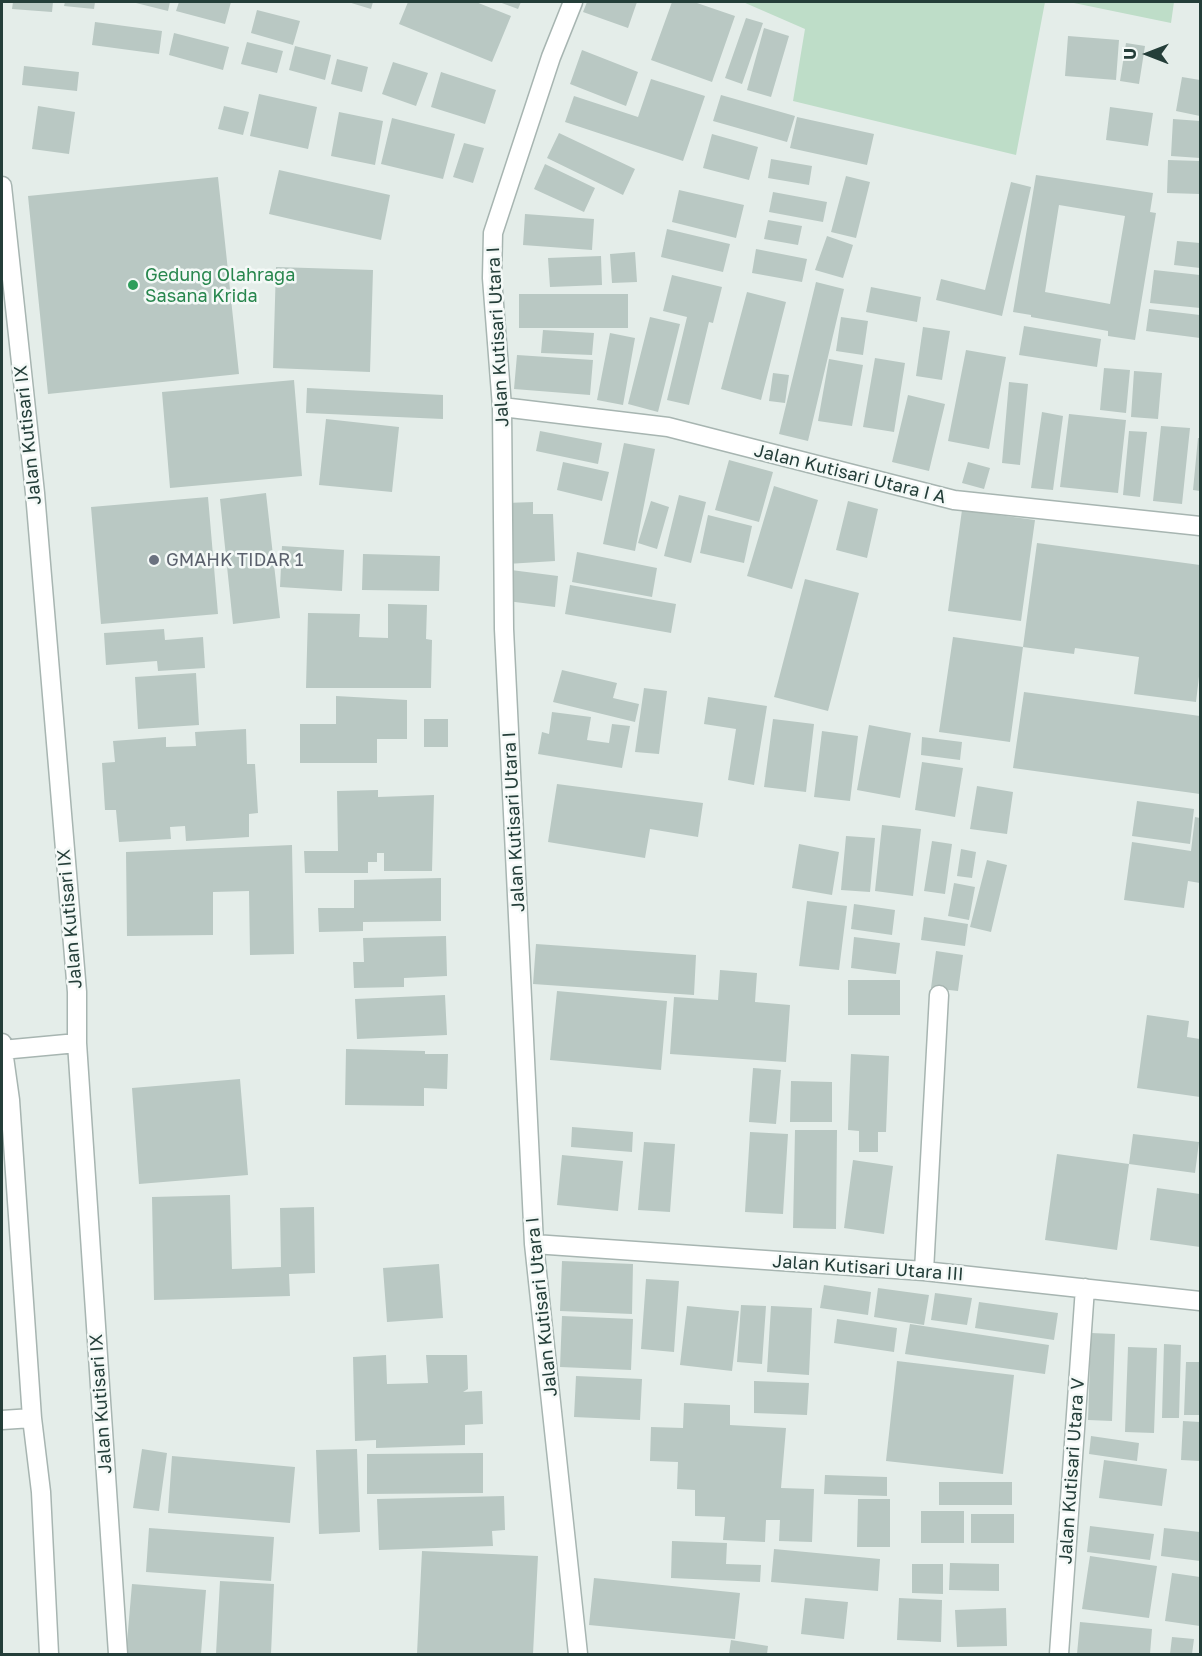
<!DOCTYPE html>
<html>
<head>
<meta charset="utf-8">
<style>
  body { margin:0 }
  #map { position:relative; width:1202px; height:1656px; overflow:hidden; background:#e4ede9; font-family:"Golos Text",sans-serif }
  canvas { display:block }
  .frame { position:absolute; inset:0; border:3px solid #243e39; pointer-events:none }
  .north { position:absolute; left:1118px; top:24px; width:60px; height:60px; -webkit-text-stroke:4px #f4f9f7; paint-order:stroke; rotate:270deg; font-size:16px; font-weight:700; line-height:24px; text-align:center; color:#243e39 }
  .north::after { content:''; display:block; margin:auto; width:21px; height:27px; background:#243e39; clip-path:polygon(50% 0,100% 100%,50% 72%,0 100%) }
</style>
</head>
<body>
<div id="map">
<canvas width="1202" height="1656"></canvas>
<div class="frame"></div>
<div class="north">U</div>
</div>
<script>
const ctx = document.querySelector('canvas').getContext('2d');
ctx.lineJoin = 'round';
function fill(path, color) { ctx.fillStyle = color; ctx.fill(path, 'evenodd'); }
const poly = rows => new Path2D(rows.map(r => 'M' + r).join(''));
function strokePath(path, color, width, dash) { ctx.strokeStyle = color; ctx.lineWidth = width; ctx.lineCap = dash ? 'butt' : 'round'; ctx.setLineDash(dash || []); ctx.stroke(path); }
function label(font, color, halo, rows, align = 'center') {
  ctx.font = font + ' "Golos Text",sans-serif'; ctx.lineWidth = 5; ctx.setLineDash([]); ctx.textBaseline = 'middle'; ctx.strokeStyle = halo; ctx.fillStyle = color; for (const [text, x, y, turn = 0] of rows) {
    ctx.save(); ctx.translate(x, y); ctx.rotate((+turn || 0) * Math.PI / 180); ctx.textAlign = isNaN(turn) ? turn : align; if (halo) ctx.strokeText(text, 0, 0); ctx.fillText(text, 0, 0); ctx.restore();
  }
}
const green = poly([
  [743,2,1045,2,1016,155,793,101,805,29],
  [1069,2,1174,2,1171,23]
]);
const building = poly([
  [13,2,53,2,52,12,12,9],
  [65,2,95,2,94,9,64,6],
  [132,2,170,2,168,11],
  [179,2,231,2,225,24,176,11],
  [348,2,373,2,371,9],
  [408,2,476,2,511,16,492,62,399,24],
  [499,2,521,2,518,9],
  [587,2,637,2,628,28,583,12],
  [672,2,694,2,735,16,712,82,651,60],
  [257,10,300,21,293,45,251,33],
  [746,18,763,23,742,84,725,78],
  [95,22,162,31,159,54,92,45],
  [764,28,789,36,771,97,747,90],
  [174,33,229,47,223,70,169,55],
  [1068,36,1119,40,1116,80,1065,76],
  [247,42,283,51,277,73,241,64],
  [1126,43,1145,46,1139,84,1120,81],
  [295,46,331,55,325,80,289,70],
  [582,50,638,72,626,106,570,84],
  [337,59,368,67,362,92,331,84],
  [393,62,428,73,416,106,382,94],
  [24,66,79,72,77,91,22,85],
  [441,72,496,90,485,124,431,107],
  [1182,77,1200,80,1200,116,1176,111],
  [651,79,705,96,683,161,565,122,574,96,638,117],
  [259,94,317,107,308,149,250,136],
  [721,95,795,116,787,142,713,121],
  [38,106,75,112,69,154,32,149],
  [224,106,249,112,243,135,218,129],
  [1110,107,1153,113,1148,146,1106,140],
  [339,112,383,121,375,165,331,156],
  [797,117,874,134,867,165,790,148],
  [392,118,455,134,443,179,381,164],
  [1173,119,1200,121,1200,158,1171,156],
  [559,133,635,169,623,195,547,158],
  [712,134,758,147,749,180,703,168],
  [464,143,484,148,473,183,453,177],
  [771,159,812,166,809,185,768,178],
  [1168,160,1200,161,1200,194,1167,193],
  [545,164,595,188,584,212,534,189],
  [279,170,390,195,381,240,269,214],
  [1036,175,1153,193,1150,212,1156,213,1135,340,1108,336,1108,331,1031,317,1031,315,1013,312],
  [1059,205,1125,216,1110,304,1045,292],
  [846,176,870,182,856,238,831,232],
  [218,177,239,374,48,394,28,196],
  [1011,182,1031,187,1002,316,936,300,941,279,985,290],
  [679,190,744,205,736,238,672,222],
  [773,192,827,202,823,222,769,212],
  [525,214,594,219,592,250,523,245],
  [768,220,802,226,798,245,764,239],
  [667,229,730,244,723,272,661,257],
  [827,236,853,245,843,278,815,270],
  [1177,241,1200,243,1200,268,1174,265],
  [756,249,807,259,802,282,752,273],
  [635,252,637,282,612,283,610,254],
  [601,256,602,285,550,287,548,258],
  [276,267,373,270,370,372,273,368],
  [1154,270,1200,275,1200,308,1150,303],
  [672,275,722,287,713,323,709,322,689,405,667,400,687,317,663,311],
  [816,282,844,289,808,441,779,434],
  [871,287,921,297,917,322,866,312],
  [747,292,786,302,761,400,721,389],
  [519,294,628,294,628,328,519,328],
  [1149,309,1200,315,1200,338,1146,331],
  [650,317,680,324,658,412,628,404],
  [841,317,868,321,863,355,836,351],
  [1024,326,1101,339,1097,367,1019,355],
  [923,327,950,331,942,380,916,376],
  [543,330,594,333,592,355,541,353],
  [610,333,635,338,623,405,597,400],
  [966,350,1006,357,989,449,948,441],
  [517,355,593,360,590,395,514,389],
  [875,358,905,363,894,432,863,427],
  [829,359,863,365,852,426,818,421],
  [1104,368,1130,370,1126,413,1100,410],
  [1134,371,1162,373,1158,419,1131,417],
  [773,373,789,375,785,403,769,401],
  [294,380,302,476,170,488,162,392],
  [1009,382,1028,384,1020,465,1002,463],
  [307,388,443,395,443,419,306,413],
  [908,395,945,404,929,471,892,462],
  [1042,412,1063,416,1053,490,1031,488],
  [1069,414,1126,420,1118,493,1060,487],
  [326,419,399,427,392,492,319,485],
  [1161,426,1190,428,1182,504,1153,501],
  [540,431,602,443,598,464,536,451],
  [1129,431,1147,432,1140,497,1123,495],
  [1198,438,1200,438,1200,491,1193,490],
  [624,443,655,449,635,551,603,544],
  [729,460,773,472,759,522,715,510],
  [563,462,609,472,602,501,557,490],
  [968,462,990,468,984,489,962,483],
  [774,486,818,500,792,589,747,576],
  [266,493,280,618,233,624,220,499],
  [679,495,706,502,691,563,664,556],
  [208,497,218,614,101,624,91,507],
  [651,501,669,507,657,549,638,543],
  [848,501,878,509,867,558,836,550],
  [533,502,533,514,553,514,555,561,507,564,506,503],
  [962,510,1035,520,1021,621,948,611],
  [708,515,752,526,744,563,700,553],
  [1037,543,1200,565,1200,668,1196,702,1134,694,1139,657,1075,648,1074,654,1023,647],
  [282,546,344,550,342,591,280,587],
  [577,552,657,568,652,597,572,582],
  [363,554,440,556,439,591,362,590],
  [511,570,558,576,555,607,507,601],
  [805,579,859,593,828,711,774,697],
  [570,585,676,604,671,633,565,614],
  [388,604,427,605,426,639,432,640,431,688,306,688,308,613,360,614,359,637,388,638],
  [164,629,165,640,203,637,205,668,158,671,157,661,106,665,104,633],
  [953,637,1023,647,1010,742,939,732],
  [562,670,617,683,613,698,639,704,635,722,553,702],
  [196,673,199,725,138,729,135,677],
  [644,688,667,691,659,754,635,752],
  [1024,692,1200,716,1200,794,1013,768],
  [336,696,407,700,407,739,377,739,377,763,300,763,300,724,336,724],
  [708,697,767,706,754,785,728,780,736,729,704,724],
  [552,712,591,717,587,740,609,743,612,724,630,726,622,768,538,754,542,732,549,734],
  [424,719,448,719,448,747,424,747],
  [773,719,814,724,806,792,764,787],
  [869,725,911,733,900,798,857,790],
  [246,729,247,764,255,764,258,813,249,814,249,837,186,841,185,826,170,827,171,839,119,842,116,810,105,810,102,763,115,762,113,741,166,737,166,747,196,746,195,732],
  [822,731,858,736,850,801,814,797],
  [922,737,962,742,960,760,921,755],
  [922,762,963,768,955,817,915,810],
  [557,784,703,803,698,837,650,829,645,858,548,842],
  [977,786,1013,792,1007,834,970,829],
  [378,790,378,797,434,795,432,871,384,871,384,853,377,853,377,862,368,862,368,873,305,873,304,851,338,851,337,791],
  [1137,801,1194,809,1190,844,1132,836],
  [1195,817,1200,818,1200,883,1188,881,1184,908,1124,900,1132,842,1191,851],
  [882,825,921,829,913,896,875,891],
  [846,836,875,838,870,892,841,890],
  [932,841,952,844,945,894,924,891],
  [799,844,839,852,832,895,792,888],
  [292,845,294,954,250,955,249,891,213,892,213,935,127,936,126,852],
  [961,849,976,852,972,878,957,876],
  [987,860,1007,865,991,932,970,927],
  [441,878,441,921,363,922,363,931,319,932,318,908,354,908,354,880],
  [954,883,975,887,969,920,948,916],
  [807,901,847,906,839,970,799,966],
  [854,904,895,910,892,935,851,929],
  [924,917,968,924,965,946,921,940],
  [446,936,447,976,404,978,404,987,354,988,353,962,364,962,363,938],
  [854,937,900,943,896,974,851,968],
  [536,944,696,955,694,995,533,984],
  [936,951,963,955,958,991,931,988],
  [720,970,757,973,755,1002,790,1005,786,1062,670,1054,674,997,718,1000],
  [848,980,900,980,900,1015,848,1015],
  [557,991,667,1001,661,1070,550,1060],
  [445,995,447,1035,357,1039,355,999],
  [1147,1015,1189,1021,1187,1037,1200,1039,1200,1097,1137,1088],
  [346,1049,425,1051,425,1054,448,1054,447,1089,424,1088,424,1106,345,1105],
  [851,1054,889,1056,886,1132,878,1132,878,1152,859,1152,859,1131,848,1130],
  [753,1068,781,1070,776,1124,749,1122],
  [240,1079,248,1175,139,1184,132,1088],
  [791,1081,832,1082,832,1122,790,1122],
  [572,1127,633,1132,632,1152,571,1147],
  [795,1130,837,1130,836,1229,793,1228],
  [750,1132,788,1134,783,1214,745,1212],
  [1133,1134,1199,1142,1195,1173,1129,1164],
  [644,1142,675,1144,670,1212,638,1210],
  [1057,1154,1129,1164,1117,1250,1045,1240],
  [562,1155,623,1161,618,1211,557,1205],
  [853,1160,893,1166,884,1234,844,1228],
  [1157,1188,1200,1194,1200,1247,1150,1240],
  [230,1195,232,1269,281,1267,280,1208,314,1207,315,1273,289,1274,290,1296,154,1300,152,1197],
  [562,1261,633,1264,632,1314,560,1311],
  [439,1264,443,1318,387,1322,383,1268],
  [646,1279,679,1281,674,1352,641,1349],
  [824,1285,871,1292,868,1315,820,1308],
  [878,1288,929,1295,924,1325,874,1317],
  [935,1293,972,1298,967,1325,931,1320],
  [979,1302,1058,1313,1054,1340,975,1328],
  [741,1305,766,1306,762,1364,737,1362],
  [687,1306,739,1311,732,1371,680,1365],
  [771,1306,812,1308,809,1375,767,1372],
  [562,1316,633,1319,631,1370,560,1367],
  [837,1319,897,1328,894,1352,834,1343],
  [910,1324,1049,1345,1045,1374,905,1354],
  [1091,1333,1115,1334,1112,1421,1088,1420],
  [1164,1344,1181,1345,1179,1418,1162,1418],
  [1128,1347,1157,1348,1154,1433,1125,1432],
  [386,1355,387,1384,428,1383,426,1355,467,1355,468,1389,463,1392,482,1391,483,1424,465,1425,465,1445,376,1448,376,1440,355,1441,353,1357],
  [897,1361,1014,1375,1003,1474,886,1461],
  [1186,1362,1200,1362,1200,1415,1184,1415],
  [576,1376,642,1379,640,1420,574,1417],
  [754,1381,809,1383,807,1415,754,1413],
  [684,1403,730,1405,730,1425,786,1428,781,1488,814,1489,812,1542,779,1541,780,1520,766,1520,765,1542,723,1540,725,1517,695,1516,695,1490,677,1489,678,1462,650,1461,651,1427,683,1428],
  [1183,1421,1200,1422,1200,1461,1181,1460],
  [1091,1436,1139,1443,1137,1461,1089,1454],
  [142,1449,167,1453,159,1511,133,1508],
  [357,1449,360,1532,319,1534,316,1450],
  [483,1453,483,1493,367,1494,367,1454],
  [172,1456,295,1467,290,1523,168,1513],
  [1104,1460,1167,1469,1162,1506,1099,1498],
  [825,1475,887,1477,887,1496,824,1494],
  [939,1482,1012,1482,1012,1505,939,1505],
  [504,1496,505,1530,492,1531,493,1546,379,1550,377,1499],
  [858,1499,890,1499,890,1547,857,1547],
  [921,1511,964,1511,964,1543,921,1543],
  [971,1514,1014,1514,1014,1543,971,1543],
  [1090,1526,1154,1534,1150,1560,1087,1552],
  [149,1528,274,1537,271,1581,146,1572],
  [1164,1528,1200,1532,1200,1561,1161,1556],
  [672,1541,727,1543,726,1564,761,1565,760,1582,671,1578],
  [774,1549,880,1559,878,1591,771,1582],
  [422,1551,538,1556,533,1654,417,1654],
  [1090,1556,1157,1566,1149,1618,1082,1609],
  [950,1563,999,1564,999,1591,949,1590],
  [912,1564,943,1564,943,1594,912,1593],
  [1172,1573,1200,1577,1200,1626,1165,1621],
  [594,1578,740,1593,735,1639,589,1625],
  [220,1581,274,1584,271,1654,216,1654],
  [132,1584,206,1590,201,1654,126,1654],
  [805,1598,848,1602,844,1639,801,1634],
  [899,1598,942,1600,941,1642,897,1640],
  [1006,1608,1007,1646,957,1647,955,1610],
  [1080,1622,1152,1629,1150,1654,1077,1654],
  [1172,1637,1194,1639,1192,1654,1170,1654],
  [731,1640,768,1646,767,1654,729,1654]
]);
const minor = poly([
  [573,2,551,57,493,233,492,278,502,407,504,629,534,1244,578,1654],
  [2,186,35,493,77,992,77,1043,118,1654],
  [502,407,668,427,954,500,1200,526],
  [2,1043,10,1100,32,1418,41,1492,49,1654],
  [2,1050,77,1043],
  [534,1244,924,1271,1200,1301],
  [924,1271,939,995],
  [2,1420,32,1418],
  [1059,1654,1085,1288]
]);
const markers = [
  [133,285,6,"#2e9e5b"],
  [154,560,6,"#6b7280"]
];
const leisureNames = [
  ["Gedung Olahraga",145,275],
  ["Sasana Krida",145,296]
];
const streetNames = [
  ["Jalan Kutisari Utara I",498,337,-93],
  ["Jalan Kutisari IX",28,435,-96],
  ["Jalan Kutisari Utara I A",850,474,14],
  ["Jalan Kutisari Utara I",514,822,-93],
  ["Jalan Kutisari IX",70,919,-95],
  ["Jalan Kutisari Utara III",868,1268,4],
  ["Jalan Kutisari Utara I",542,1307,-96],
  ["Jalan Kutisari IX",101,1404,-94],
  ["Jalan Kutisari Utara V",1072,1471,-86]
];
const worshipNames = [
  ["GMAHK TIDAR 1",166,560]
];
fill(green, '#beddc8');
fill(building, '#b9c8c3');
strokePath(minor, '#a7b5b1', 21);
strokePath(minor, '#fff', 18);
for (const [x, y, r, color] of markers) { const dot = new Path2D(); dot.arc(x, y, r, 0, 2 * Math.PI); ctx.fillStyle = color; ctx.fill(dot); strokePath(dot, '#f4f9f7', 2); }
label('18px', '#27864d', '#f4f9f7', leisureNames, 'left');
label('18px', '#243e39', '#f4f9f7', streetNames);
label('18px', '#5b616d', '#f4f9f7', worshipNames, 'left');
</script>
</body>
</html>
